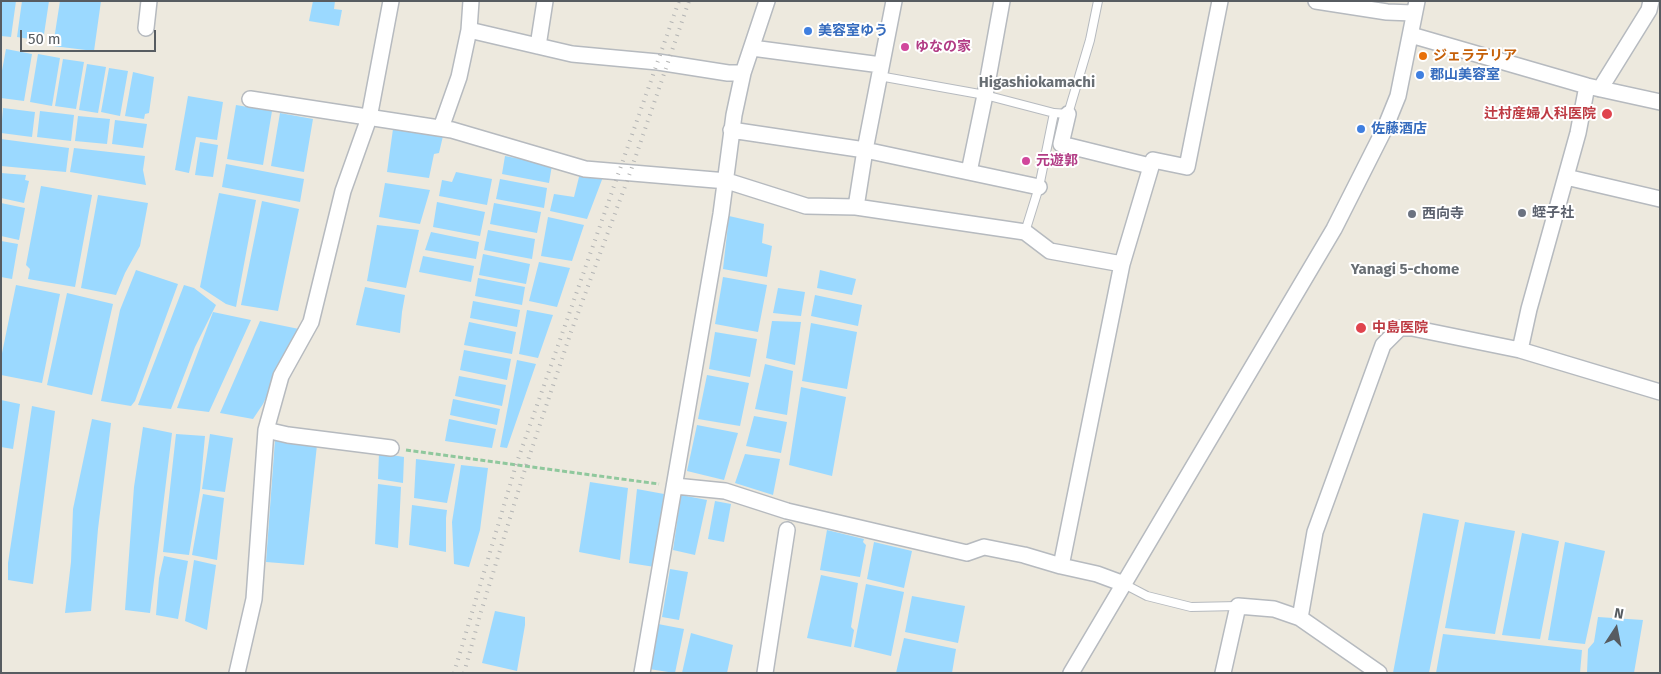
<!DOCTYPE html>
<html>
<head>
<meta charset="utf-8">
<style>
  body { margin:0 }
  #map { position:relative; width:1661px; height:674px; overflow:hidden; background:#ede9de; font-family:"Fira Sans",sans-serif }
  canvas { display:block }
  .frame { position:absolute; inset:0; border:2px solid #575c61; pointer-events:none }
  .north { position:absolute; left:1591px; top:604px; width:50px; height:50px; -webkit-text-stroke:4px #fff; paint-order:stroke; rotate:11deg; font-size:14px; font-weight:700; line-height:20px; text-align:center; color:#575c61 }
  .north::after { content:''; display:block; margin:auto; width:18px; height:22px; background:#575c61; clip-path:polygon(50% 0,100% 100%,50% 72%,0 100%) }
  .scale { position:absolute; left:20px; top:30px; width:136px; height:22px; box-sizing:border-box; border:2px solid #575c61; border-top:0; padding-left:6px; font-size:15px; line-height:18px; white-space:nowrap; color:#575c61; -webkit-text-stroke:4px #fff; paint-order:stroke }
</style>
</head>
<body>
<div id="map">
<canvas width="1661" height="674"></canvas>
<div class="frame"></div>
<div class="north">N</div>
<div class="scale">50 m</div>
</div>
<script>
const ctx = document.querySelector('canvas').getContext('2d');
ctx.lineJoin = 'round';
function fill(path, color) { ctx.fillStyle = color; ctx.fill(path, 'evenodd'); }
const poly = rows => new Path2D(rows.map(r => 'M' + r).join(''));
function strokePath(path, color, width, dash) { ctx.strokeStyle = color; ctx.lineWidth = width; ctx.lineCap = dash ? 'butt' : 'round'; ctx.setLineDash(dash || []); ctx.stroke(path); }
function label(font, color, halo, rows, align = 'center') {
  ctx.font = font + ' "Fira Sans","Noto Sans JP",sans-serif'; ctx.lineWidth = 4; ctx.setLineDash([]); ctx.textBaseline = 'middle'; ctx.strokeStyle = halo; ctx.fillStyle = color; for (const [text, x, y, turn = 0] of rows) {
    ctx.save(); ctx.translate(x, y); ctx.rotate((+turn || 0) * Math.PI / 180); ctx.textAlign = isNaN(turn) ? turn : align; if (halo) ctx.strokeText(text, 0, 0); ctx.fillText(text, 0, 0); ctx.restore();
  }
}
const water = poly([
  [1,1,16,1,11,37,1,36],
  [22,1,49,1,43,41,17,37],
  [60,1,101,1,94,51,53,46],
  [313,1,335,1,334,9,342,10,339,26,309,21],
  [6,49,32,54,24,101,1,98,1,76],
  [38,54,60,58,52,106,30,102],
  [63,59,84,62,76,109,55,106],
  [87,64,106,67,98,113,79,110],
  [109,68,128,71,120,116,101,112],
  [133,72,154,77,149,113,145,114,144,119,125,116],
  [188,96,223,102,217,140,196,137,189,173,175,170],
  [236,105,272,111,263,165,227,159],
  [3,108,35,112,32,137,1,133],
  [40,111,74,115,71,141,37,137],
  [280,113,313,119,304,172,271,166],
  [78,116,110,119,107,144,75,141],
  [115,120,147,124,143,148,112,144],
  [393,129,443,136,439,153,434,154,429,178,387,172],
  [1,139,69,148,66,172,1,166],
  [200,142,218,145,213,177,195,175],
  [74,148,145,156,143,170,146,185,70,172],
  [505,156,552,165,549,183,502,174],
  [226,164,304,179,300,202,222,187],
  [456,172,492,179,487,205,439,196,442,180,452,182],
  [1,173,26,175,25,180,29,181,24,203,1,198],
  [580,173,603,177,587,219,550,211,554,194,574,197],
  [500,179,547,188,544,208,496,199],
  [385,183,430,190,420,224,379,217],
  [41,186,92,195,75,287,28,279,30,269,26,265],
  [219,193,256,200,236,307,226,304,200,287],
  [98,195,148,203,140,246,125,273,116,295,81,288],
  [262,201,299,209,278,311,241,305],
  [437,202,485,212,480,236,433,227],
  [1,203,25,208,19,240,1,236],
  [494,203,541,212,537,233,490,224],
  [729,216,764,224,762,243,772,246,767,277,723,269],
  [548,217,584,225,572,261,541,256],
  [377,225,419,230,406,288,367,281],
  [488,230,535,239,532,259,484,250],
  [431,232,479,242,476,259,425,250],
  [1,241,18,244,12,279,1,277],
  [483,254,530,264,526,284,479,275],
  [423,256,474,266,471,282,419,272],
  [539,262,570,268,557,307,529,301],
  [136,270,178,284,135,401,131,406,101,401,120,310],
  [820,270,856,279,852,295,817,288],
  [723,277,767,285,758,332,715,324],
  [478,278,525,287,522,305,475,296],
  [16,285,60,294,42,383,1,375,1,358],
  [184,285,194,288,216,305,195,347,171,409,138,405],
  [365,287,405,295,402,312,400,333,356,325],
  [778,288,805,292,801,316,773,313],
  [67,293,113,304,92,395,47,385],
  [815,295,862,305,858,326,811,316],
  [473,301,520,310,517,327,470,318],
  [527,310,553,315,538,358,519,354],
  [213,312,251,320,209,412,177,408],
  [260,321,299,329,263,404,253,419,220,413],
  [772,321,801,322,795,365,766,358],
  [469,322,516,332,512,354,464,345],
  [811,323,857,332,847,389,802,381],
  [715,332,757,339,750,377,709,369],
  [464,350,511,359,507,380,460,370],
  [517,360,536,364,507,448,500,447],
  [765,364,793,371,787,415,755,409],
  [707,375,749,383,740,426,698,419],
  [459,376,506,385,502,406,455,396],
  [801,387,846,397,832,476,789,465],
  [453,399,500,409,497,425,450,415],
  [1,400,20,404,13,449,1,447],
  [32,406,55,411,33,584,8,580,8,563],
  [754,416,787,422,781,453,746,446],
  [92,419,111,423,98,529,91,611,65,613,71,562,73,509],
  [449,419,496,429,492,448,445,441],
  [697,425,738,433,724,480,687,471],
  [143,427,172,433,150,613,125,610,134,487],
  [176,434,205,436,200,490,189,555,163,552],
  [210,434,233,438,225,492,202,489],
  [275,440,317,445,304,565,266,562],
  [379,453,404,457,403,483,378,479],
  [745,454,780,459,773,495,735,483],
  [416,459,455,464,447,503,414,498],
  [461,465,488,468,480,530,469,567,454,564,452,522],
  [590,482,628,488,620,560,579,552],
  [378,484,401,487,398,548,375,544],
  [637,489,664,494,655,567,629,563],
  [203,494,224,498,217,560,192,555],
  [681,495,707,500,695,555,673,550],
  [715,501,731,504,724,542,708,539],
  [412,505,447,510,446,518,446,552,409,545],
  [1423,513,1459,520,1429,673,1393,673],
  [1465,522,1515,531,1495,634,1445,628],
  [827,530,864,539,863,542,866,545,860,577,820,570],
  [1522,533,1559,541,1540,639,1502,635],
  [874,542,912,551,904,588,867,579],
  [1565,542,1605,551,1585,644,1548,640],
  [164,556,188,561,178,619,156,615,159,578],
  [194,560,216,565,207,630,185,621],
  [670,569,688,572,679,620,662,617],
  [821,575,858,583,851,627,854,630,851,647,807,638],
  [866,584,904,592,891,656,854,647],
  [912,596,965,606,958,643,905,632],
  [495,611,525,617,525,625,517,671,482,663],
  [1598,617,1643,620,1634,673,1587,673,1588,649,1594,642],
  [658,624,684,629,675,673,649,669],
  [691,633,733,645,727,673,682,673],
  [1443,634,1582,650,1580,673,1436,673],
  [904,638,956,649,952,673,896,673]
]);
const path = poly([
  [406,450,659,484]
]);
const lane = poly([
  [879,76,985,95,1054,113],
  [1025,232,1039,187,1054,113,1068,114,1090,40,1098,1],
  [1124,584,1147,596,1191,607,1238,606]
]);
const street = poly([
  [1316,1,1387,12,1413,13],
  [146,28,149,1],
  [469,30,572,54,658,62,728,73,743,73],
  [1411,35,1587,86,1660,102],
  [538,46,545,1],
  [752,48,881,65],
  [1600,89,1649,10,1651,1],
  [250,99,452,130,585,169,727,181,806,206,856,207,1025,232,1050,251,1122,264,1061,566],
  [1068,114,1061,144,1150,166],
  [441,128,459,77,469,30,471,1],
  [731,130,865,150,1039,187],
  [969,172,985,95,1002,1],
  [1566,177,1660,199],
  [856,207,865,150,894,1],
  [1122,264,1153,160,1187,167,1220,1],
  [1520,350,1529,309,1578,133,1587,86],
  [266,430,288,435,391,448],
  [675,486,725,491,787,511,967,553,984,547,1024,555,1061,566,1097,574,1124,584],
  [1300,618,1315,532,1383,345,1400,328,1412,328,1520,350,1660,392],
  [237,673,254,599,266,430,281,376,311,322,343,191,369,118,391,1],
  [642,673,721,214,734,115,743,73,767,1],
  [765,673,787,530],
  [1071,673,1334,229,1385,128,1398,96,1417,1],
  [1223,673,1238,606,1274,609,1300,618,1379,673]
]);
const rail = poly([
  [454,673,516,465,679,1],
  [464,673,481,612,526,466,571,332,630,173,689,1]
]);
const markers = [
  [808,31,5,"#3f7fe0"],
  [905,47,5,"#d1479c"],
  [1423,56,5,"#e8710a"],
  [1420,75,5,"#3f7fe0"],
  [1607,114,6,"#e0444e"],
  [1361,129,5,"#3f7fe0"],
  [1026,161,5,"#d1479c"],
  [1522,213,5,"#6b7280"],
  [1412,214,5,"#6b7280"],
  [1361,328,6,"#e0444e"]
];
const shopNames = [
  ["美容室ゆう",818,31],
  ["郡山美容室",1430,75],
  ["佐藤酒店",1371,129]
];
const hotelNames = [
  ["ゆなの家",915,47],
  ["元遊郭",1036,161]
];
const foodNames = [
  ["ジェラテリア",1433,56]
];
const healthNames = [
  ["辻村産婦人科医院",1596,114],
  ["中島医院",1372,328,"left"]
];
const worshipNames = [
  ["蛭子社",1532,213],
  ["西向寺",1422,214]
];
const neighbourhoodNames = [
  ["Higashiokamachi",1037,83],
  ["Yanagi 5-chome",1405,270]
];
fill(water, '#9bd9ff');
strokePath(lane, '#b6babf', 10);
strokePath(street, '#b6babf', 18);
strokePath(path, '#90c89d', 3, [5, 2.5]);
strokePath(lane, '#fff', 8);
strokePath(street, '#fff', 15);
strokePath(rail, '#b3b4b4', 4, [1, 6]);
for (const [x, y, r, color] of markers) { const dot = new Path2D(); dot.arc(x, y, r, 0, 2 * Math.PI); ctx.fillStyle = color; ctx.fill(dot); strokePath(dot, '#fff', 2); }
label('bold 14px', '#366cbe', '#fff', shopNames, 'left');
label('bold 14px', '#b23c85', '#fff', hotelNames, 'left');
label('bold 14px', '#c56008', '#fff', foodNames, 'left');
label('bold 14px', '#be3a42', '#fff', healthNames, 'right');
label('bold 14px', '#5b616d', '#fff', worshipNames, 'left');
label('bold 15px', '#686e73', '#fff', neighbourhoodNames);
</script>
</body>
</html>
